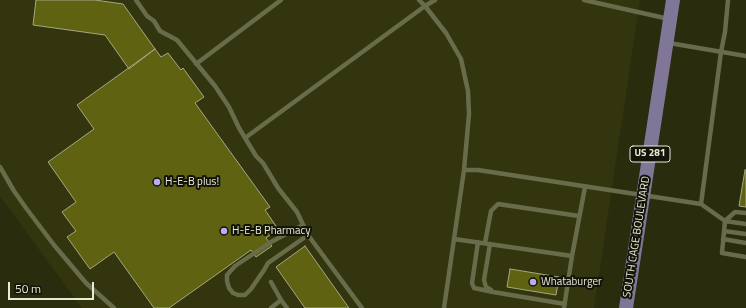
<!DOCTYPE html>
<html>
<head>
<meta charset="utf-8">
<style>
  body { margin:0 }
  #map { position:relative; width:746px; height:308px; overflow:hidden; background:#2a2c0e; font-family:"Titillium Web",sans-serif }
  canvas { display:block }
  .scale { position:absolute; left:8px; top:282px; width:86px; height:18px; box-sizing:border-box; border:2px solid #e9ebd9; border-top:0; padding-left:5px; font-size:12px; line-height:14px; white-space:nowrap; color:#e9ebd9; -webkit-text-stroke:3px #131407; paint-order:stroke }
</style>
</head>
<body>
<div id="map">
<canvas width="746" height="308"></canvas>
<div class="scale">50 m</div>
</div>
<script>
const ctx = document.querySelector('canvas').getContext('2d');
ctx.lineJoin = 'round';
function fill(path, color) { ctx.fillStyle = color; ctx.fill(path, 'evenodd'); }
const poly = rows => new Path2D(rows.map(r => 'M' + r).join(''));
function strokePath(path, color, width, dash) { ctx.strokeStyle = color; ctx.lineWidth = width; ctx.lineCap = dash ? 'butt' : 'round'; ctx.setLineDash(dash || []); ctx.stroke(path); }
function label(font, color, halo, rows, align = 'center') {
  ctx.font = font + ' "Titillium Web",sans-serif'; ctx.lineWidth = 4; ctx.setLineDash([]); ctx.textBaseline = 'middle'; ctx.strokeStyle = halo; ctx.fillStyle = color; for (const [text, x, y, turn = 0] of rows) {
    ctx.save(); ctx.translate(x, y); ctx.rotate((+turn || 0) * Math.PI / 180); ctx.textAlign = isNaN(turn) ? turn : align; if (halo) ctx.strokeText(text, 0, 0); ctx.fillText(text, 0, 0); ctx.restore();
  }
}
const built = poly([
  [0,0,640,0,594,308,82,308,0,196]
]);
const building = poly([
  [36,0,95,0,123,4,155,49,129,69,105,35,33,25,36,0],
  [155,49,161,57,168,53,181,70,183,68,204,97,195,103,270,207,265,210,278,229,266,238,272,246,256,257,251,250,169,308,154,308,114,252,90,269,67,237,76,231,62,212,76,202,48,162,94,129,77,105,155,49],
  [745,170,746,170,746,207,739,206,745,170],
  [305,246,349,308,305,308,276,267,305,246],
  [510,269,559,277,556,295,507,287,510,269]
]);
const service = poly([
  [136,0,147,16,154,21,160,31,177,40,215,86,229,107,239,128,256,156,263,163,278,188,297,212,308,235,362,308],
  [419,0,425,6,446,33,461,59,468,91,469,114,464,170,444,308],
  [584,0,669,19],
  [669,43,746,56],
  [196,64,281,0],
  [245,138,425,6,435,0],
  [0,167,14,191,26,208,54,245,86,283,114,308],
  [464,170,478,170,701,204,725,221,746,224],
  [701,204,721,52,725,32,728,0],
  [746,213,735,212,725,221,722,253,746,257],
  [303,225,271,242,235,266,227,275,227,281,229,288,233,293,238,295,245,295,251,289,264,270,268,263,308,235],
  [724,231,746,234],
  [454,239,572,256,585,187],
  [723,239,746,243],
  [478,242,472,283,474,288,493,292,565,304],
  [485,243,491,211,498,204,579,216],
  [490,244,484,280,486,287,491,290],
  [271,282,281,300,287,308],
  [271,308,281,300],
  [564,308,572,256]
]);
const primary = poly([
  [626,308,673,0]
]);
const markers = [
  [157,182,4,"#bcaaf6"],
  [224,231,4,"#bcaaf6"],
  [533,282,4,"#bcaaf6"]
];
const shields = [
  [650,154,40]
];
const shieldNames = [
  ["US 281",650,154]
];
const poiNames = [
  ["H-E-B plus!",165,182],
  ["H-E-B Pharmacy",232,231],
  ["Whataburger",541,282]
];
const streetNames = [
  ["SOUTH CAGE BOULEVARD",637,237,-81]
];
fill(built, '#33350e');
fill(building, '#5f6211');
strokePath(building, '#a4a885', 1);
strokePath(service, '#696c4b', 4.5);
strokePath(primary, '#807697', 14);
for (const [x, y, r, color] of markers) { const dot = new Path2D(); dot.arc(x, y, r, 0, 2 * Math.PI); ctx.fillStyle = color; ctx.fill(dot); strokePath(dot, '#131407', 1.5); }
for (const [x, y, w] of shields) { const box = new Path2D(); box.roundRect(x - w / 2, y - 8, w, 16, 3); ctx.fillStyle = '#131407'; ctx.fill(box); strokePath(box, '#e9ebd9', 1); }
label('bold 10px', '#e9ebd9', null, shieldNames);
label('11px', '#e9ebd9', '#131407', poiNames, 'left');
label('11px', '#e9ebd9', '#131407', streetNames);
</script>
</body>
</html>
